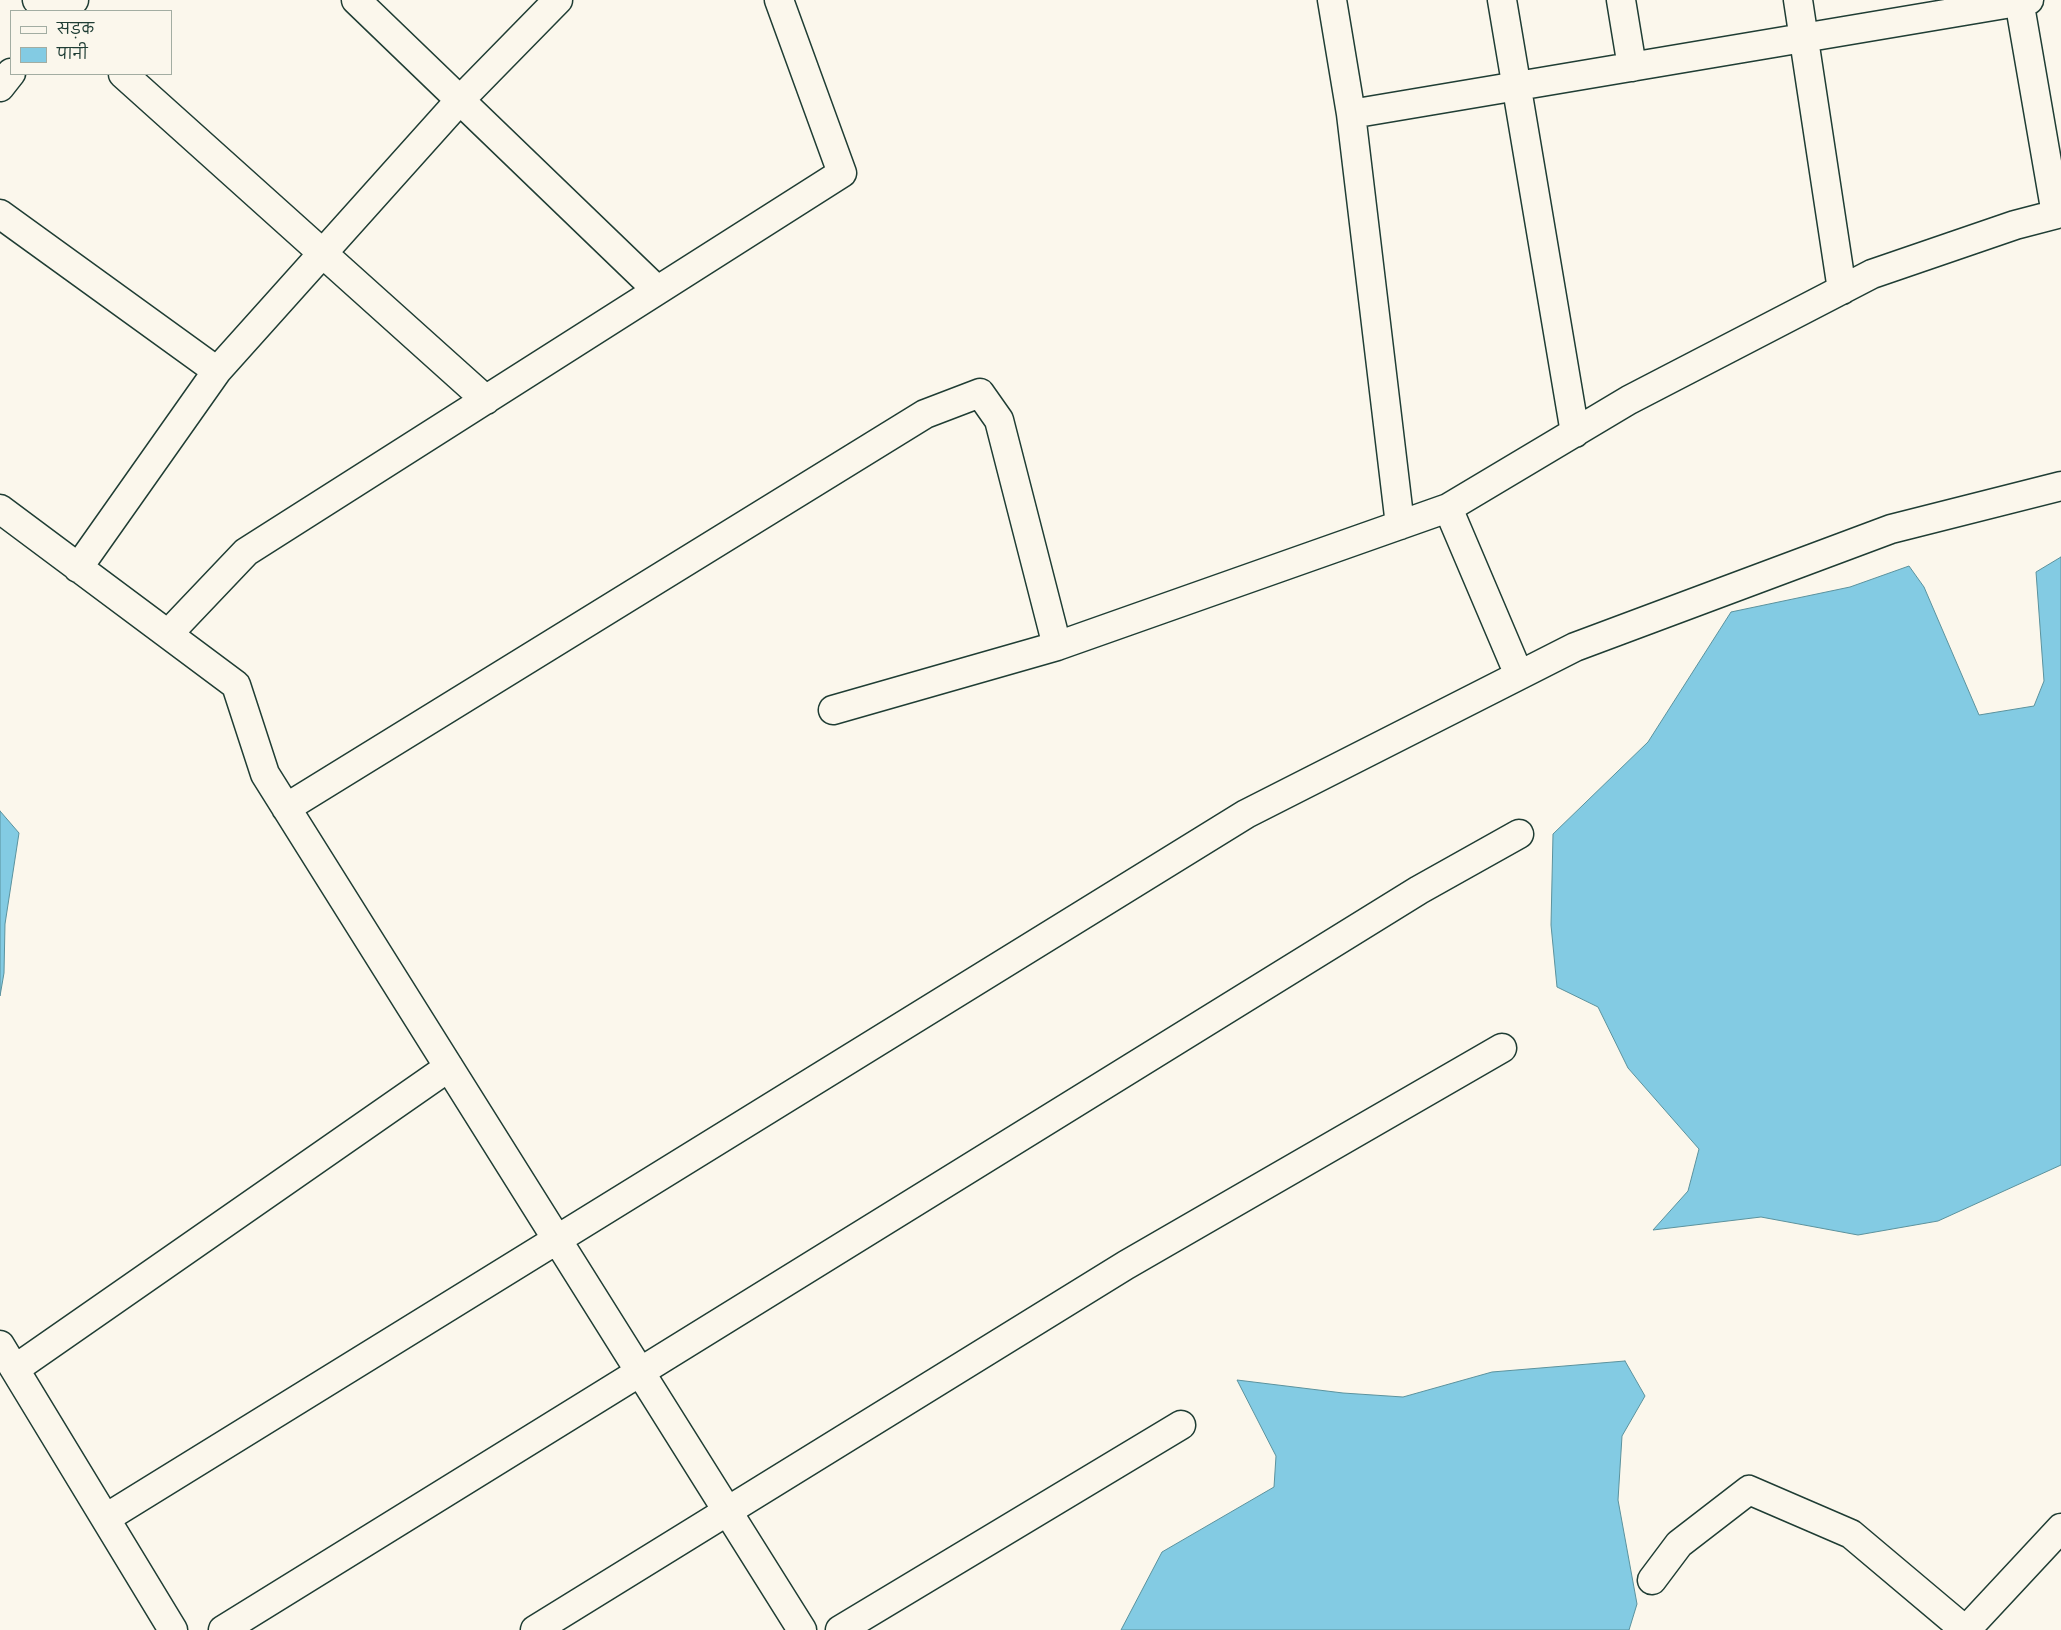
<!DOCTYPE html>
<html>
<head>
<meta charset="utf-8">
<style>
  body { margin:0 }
  #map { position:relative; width:2061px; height:1630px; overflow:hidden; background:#fbf7ec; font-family:Pangolin,"Playpen Sans Deva",sans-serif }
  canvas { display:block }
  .legend { position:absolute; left:10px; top:10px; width:162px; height:65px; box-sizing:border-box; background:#fbf7ec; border:1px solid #a3ada2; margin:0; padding:6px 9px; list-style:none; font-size:15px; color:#1f3d34 }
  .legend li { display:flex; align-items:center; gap:10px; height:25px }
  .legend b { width:25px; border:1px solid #a3ada2 }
</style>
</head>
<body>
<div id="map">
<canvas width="2061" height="1630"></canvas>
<ul class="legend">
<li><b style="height:6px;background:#fbf7ec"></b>सड़क</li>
<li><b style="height:14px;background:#83cbe3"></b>पानी</li>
</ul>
</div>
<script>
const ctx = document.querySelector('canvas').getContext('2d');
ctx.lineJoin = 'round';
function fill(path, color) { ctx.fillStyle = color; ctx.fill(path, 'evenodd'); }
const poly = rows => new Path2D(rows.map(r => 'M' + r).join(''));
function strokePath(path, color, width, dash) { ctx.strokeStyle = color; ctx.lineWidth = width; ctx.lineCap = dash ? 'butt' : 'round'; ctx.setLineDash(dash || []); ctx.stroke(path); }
const water = poly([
  [2061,557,2061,1165,1938,1221,1858,1235,1761,1217,1653,1230,1688,1191,1699,1149,1628,1068,1598,1007,1557,987,1551,925,1553,834,1648,742,1731,612,1850,587,1909,566,1924,587,1979,715,2034,706,2044,681,2036,572,2061,557],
  [0,811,19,833,5,924,4,973,0,996,0,811],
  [1625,1361,1645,1396,1622,1436,1618,1500,1637,1604,1629,1630,1121,1630,1162,1552,1274,1487,1276,1456,1237,1380,1343,1393,1403,1397,1492,1372,1625,1361]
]);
const minor = poly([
  [37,0,53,11],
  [356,0,657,290],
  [1332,0,1351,114,1400,525],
  [1502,0,1575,433],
  [1621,0,1632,67],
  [1798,0,1842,290],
  [2019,0,2056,214],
  [63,11,74,0],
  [123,74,486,400],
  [0,87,11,73],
  [1351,114,2029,0],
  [0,214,217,371],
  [1448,508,1519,675],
  [0,509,236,685,265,774,802,1630],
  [78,568,217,371,460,100,558,0],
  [168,634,246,552,842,173,779,0],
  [833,710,1057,646,1448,508,1629,400,1872,274,2015,225,2061,213],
  [286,808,925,414,980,393,999,420,1057,646],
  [0,1345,173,1630],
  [15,1369,449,1067],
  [106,1518,1246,814,1575,647,1891,529,2061,486],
  [1652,1580,1679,1544,1749,1490,1851,1534,1965,1630],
  [223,1630,1419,890,1519,834],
  [535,1630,1126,1265,1502,1048],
  [840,1630,1181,1425],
  [1966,1630,2061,1528]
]);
fill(water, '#83cbe3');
strokePath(water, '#5b929d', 1);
strokePath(minor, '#1f3d34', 31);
strokePath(minor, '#fbf7ec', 28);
</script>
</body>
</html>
